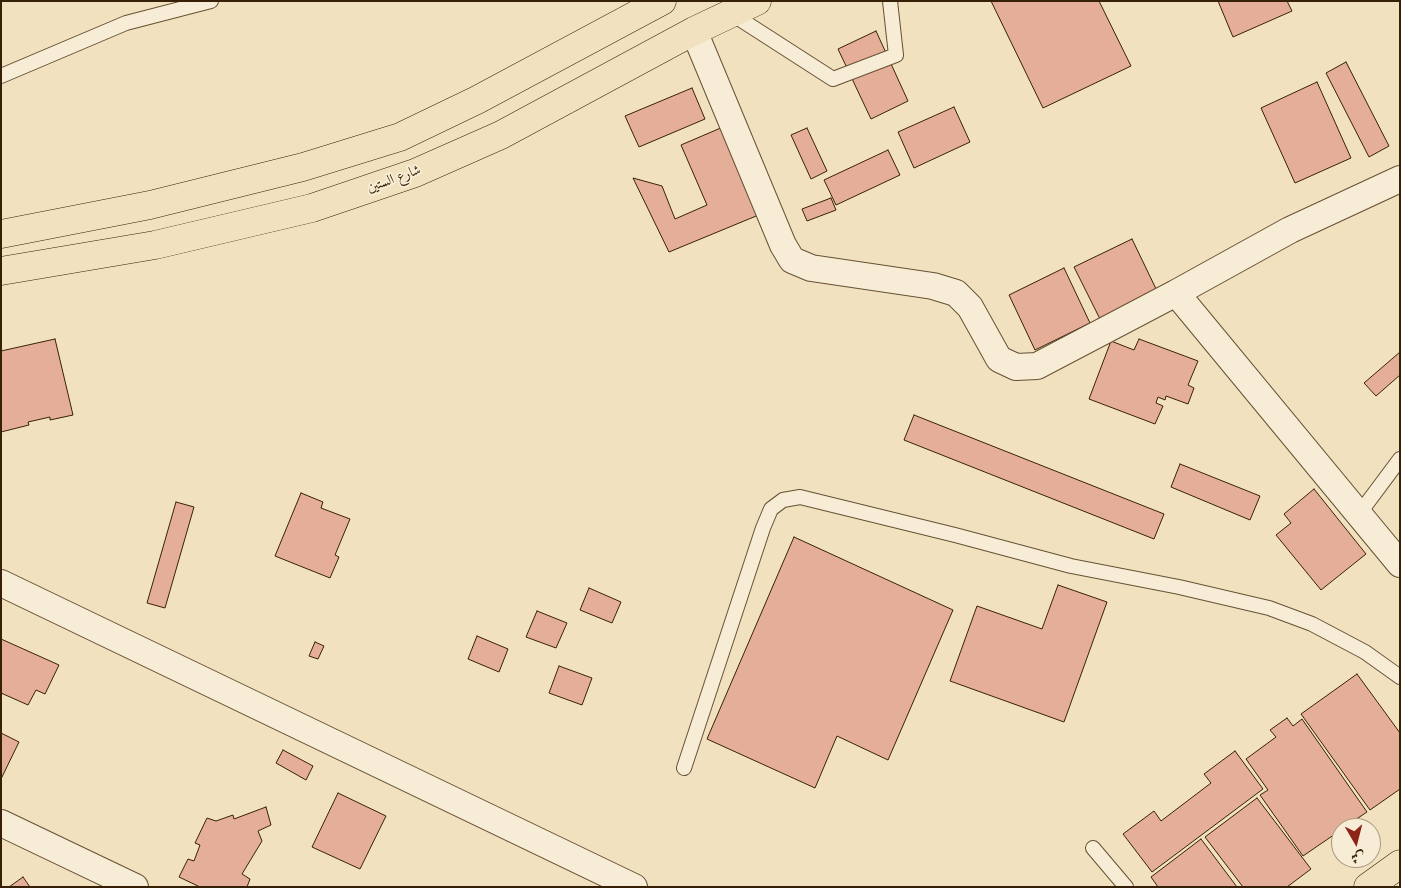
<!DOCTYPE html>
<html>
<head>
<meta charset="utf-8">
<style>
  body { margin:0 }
  #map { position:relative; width:1401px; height:888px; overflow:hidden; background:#f2e1bf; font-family:"Old Standard TT",Amiri,serif }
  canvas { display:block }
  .frame { position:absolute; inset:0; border:2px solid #372106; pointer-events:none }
  .north { position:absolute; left:1331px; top:818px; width:50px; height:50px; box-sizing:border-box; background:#f7ecd5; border:1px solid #aa9b82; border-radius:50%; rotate:172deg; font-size:14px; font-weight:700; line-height:20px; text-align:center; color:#372106 }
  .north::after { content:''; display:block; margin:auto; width:18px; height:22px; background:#8f2418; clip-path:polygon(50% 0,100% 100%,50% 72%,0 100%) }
</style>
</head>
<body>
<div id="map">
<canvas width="1401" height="888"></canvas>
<div class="frame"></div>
<div class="north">ش</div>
</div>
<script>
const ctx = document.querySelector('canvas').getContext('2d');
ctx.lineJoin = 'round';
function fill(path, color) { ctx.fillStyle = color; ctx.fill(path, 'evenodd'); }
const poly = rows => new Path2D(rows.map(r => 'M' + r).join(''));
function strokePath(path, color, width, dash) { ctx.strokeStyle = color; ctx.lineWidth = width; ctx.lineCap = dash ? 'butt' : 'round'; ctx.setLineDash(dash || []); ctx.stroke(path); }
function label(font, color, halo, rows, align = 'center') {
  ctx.font = font + ' "Old Standard TT",Amiri,serif'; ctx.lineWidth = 4; ctx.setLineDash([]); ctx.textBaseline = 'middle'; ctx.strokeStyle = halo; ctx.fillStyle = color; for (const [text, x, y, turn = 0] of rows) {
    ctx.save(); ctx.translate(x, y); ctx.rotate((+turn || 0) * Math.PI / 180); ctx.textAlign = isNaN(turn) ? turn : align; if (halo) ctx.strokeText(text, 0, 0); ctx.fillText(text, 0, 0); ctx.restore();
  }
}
const building = poly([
  [991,1,1099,1,1131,66,1043,108,991,1],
  [1218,1,1287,1,1292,11,1233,37,1218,1],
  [876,31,908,101,871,119,838,49,876,31],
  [1346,62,1389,146,1369,157,1326,73,1346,62],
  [1317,82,1351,158,1295,183,1261,108,1317,82],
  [692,88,705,119,639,147,625,116,692,88],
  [954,107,970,142,914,168,898,132,954,107],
  [723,127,761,214,669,252,633,178,662,186,675,219,707,205,681,145,723,127],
  [807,128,827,171,811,179,791,135,807,128],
  [888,150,900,175,836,205,824,180,888,150],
  [831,198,836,210,807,221,802,209,831,198],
  [1132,239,1158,293,1101,321,1074,267,1132,239],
  [1064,268,1090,323,1035,350,1009,295,1064,268],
  [55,339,73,415,50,420,50,417,28,422,29,425,1,432,1,351,55,339],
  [1139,339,1198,361,1188,385,1194,388,1188,404,1166,396,1165,400,1158,397,1156,403,1163,406,1155,424,1089,399,1111,341,1134,350,1139,339],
  [1400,352,1400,375,1376,396,1364,383,1400,352],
  [914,415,1164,514,1154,539,904,440,914,415],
  [1180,464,1260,496,1250,520,1171,487,1180,464],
  [1314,489,1366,554,1321,590,1276,535,1291,523,1284,514,1314,489],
  [301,493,323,502,321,508,350,519,335,555,339,557,330,578,275,556,301,493],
  [176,502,194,507,165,608,147,603,176,502],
  [794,537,953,610,888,760,837,736,815,788,707,739,794,537],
  [1058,585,1107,602,1064,722,950,681,977,606,1042,629,1058,585],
  [589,588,621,602,612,623,580,610,589,588],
  [537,611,567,623,556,648,526,637,537,611],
  [477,636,508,649,499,672,468,659,477,636],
  [1,639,59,665,45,694,36,690,28,705,1,693,1,639],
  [315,642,324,646,318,659,309,656,315,642],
  [559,666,592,678,582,705,549,693,559,666],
  [1357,674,1400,733,1400,789,1370,810,1301,714,1357,674],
  [1287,718,1293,726,1302,719,1367,812,1343,828,1341,828,1341,830,1303,856,1260,795,1268,790,1246,759,1276,737,1270,730,1287,718],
  [1,733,19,742,1,779,1,733],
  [283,750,313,766,306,780,276,763,283,750],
  [1235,751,1263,789,1152,872,1123,834,1154,811,1161,821,1211,783,1204,774,1235,751],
  [338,793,386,816,360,869,312,847,338,793],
  [1257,798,1311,869,1287,887,1243,887,1205,837,1257,798],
  [266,807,271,825,258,831,262,841,242,874,250,879,247,887,200,887,179,877,188,859,194,861,200,845,195,843,207,818,216,821,233,815,234,819,266,807],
  [1201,839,1237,887,1158,887,1151,877,1201,839],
  [23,877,30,887,9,887,23,877]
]);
const lane = poly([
  [732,14,833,79,896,55,890,1],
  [1,76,126,23,211,1],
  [1359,514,1400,459],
  [684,768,763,528,771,509,783,500,800,497,955,535,1071,566,1179,587,1269,608,1312,624,1365,652,1400,677],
  [1093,848,1126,887]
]);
const street = poly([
  [694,31,783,245,792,260,811,268,933,286,956,293,970,307,999,359,1016,367,1037,366,1176,293,1400,564],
  [1176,293,1290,230,1400,179],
  [1,583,634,887],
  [1,823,135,887]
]);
const highway = poly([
  [1,234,150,205,303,167,400,137,477,100,662,1],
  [1,271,155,245,312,208,415,173,501,135,694,31,757,1],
  [1368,887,1400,864]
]);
const streetNames = [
  ["شارع الستين",394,179,-20]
];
fill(building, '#e5ae98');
strokePath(building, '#372106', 1);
strokePath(lane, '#665134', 16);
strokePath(street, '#665134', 28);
strokePath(highway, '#372106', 29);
strokePath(lane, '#f7ecd5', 14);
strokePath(street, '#f7ecd5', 26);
strokePath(highway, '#f2e1bf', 28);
label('14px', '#372106', '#f7ecd5', streetNames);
</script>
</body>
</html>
